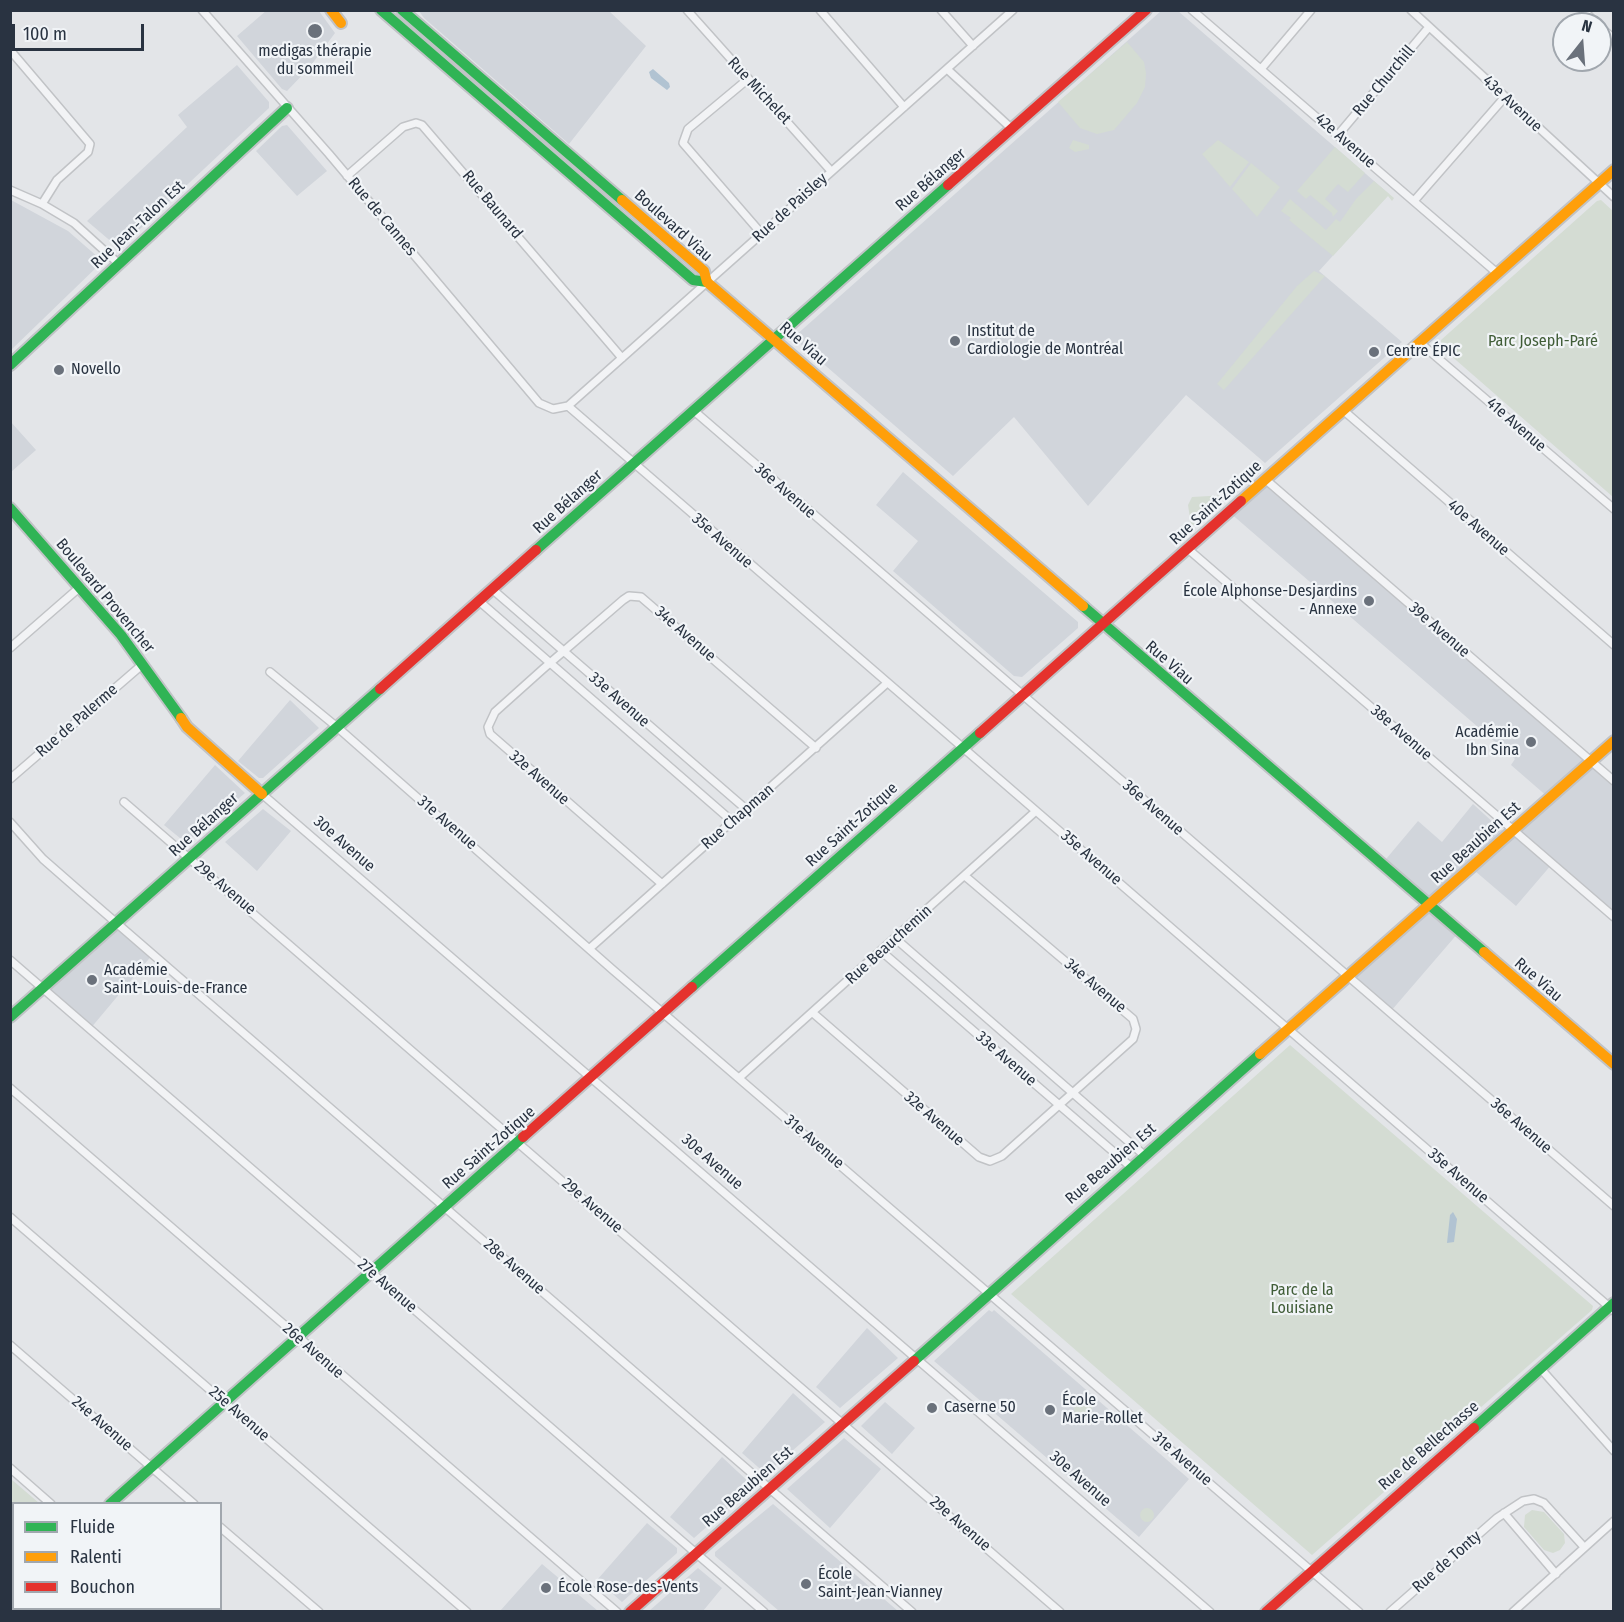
<!DOCTYPE html>
<html>
<head>
<meta charset="utf-8">
<style>
  body { margin:0 }
  #map { position:relative; width:1624px; height:1622px; overflow:hidden; background:#e3e5e8; font-family:"Fira Sans Condensed",sans-serif }
  canvas { display:block }
  .frame { position:absolute; inset:0; border:12px solid #293341; pointer-events:none }
  .legend { position:absolute; left:12px; top:1502px; width:210px; height:108px; box-sizing:border-box; background:#f1f4f7; border:2px solid #a1a7ae; margin:0; padding:8px 10px; list-style:none; font-size:18px; color:#293341 }
  .legend li { display:flex; align-items:center; gap:12px; height:30px }
  .legend b { width:30px; border:2px solid #a1a7ae }
  .north { position:absolute; left:1552px; top:12px; width:60px; height:60px; box-sizing:border-box; background:#f1f4f7; border:2px solid #a1a7ae; border-radius:50%; rotate:17deg; font-size:16px; font-weight:700; line-height:24px; text-align:center; color:#293341 }
  .north::after { content:''; display:block; margin:auto; width:21px; height:27px; background:#6a717b; clip-path:polygon(50% 0,100% 100%,50% 72%,0 100%) }
  .scale { position:absolute; left:12px; top:24px; width:132px; height:27px; box-sizing:border-box; border:3px solid #293341; border-top:0; padding-left:8px; font-size:18px; line-height:21px; white-space:nowrap; color:#293341; -webkit-text-stroke:4px #f1f4f7; paint-order:stroke }
</style>
</head>
<body>
<div id="map">
<canvas width="1624" height="1622"></canvas>
<div class="frame"></div>
<ul class="legend">
<li><b style="height:8px;background:#30b455"></b>Fluide</li>
<li><b style="height:8px;background:#ff9f0a"></b>Ralenti</li>
<li><b style="height:8px;background:#e5322d"></b>Bouchon</li>
</ul>
<div class="north">N</div>
<div class="scale">100 m</div>
</div>
<script>
const ctx = document.querySelector('canvas').getContext('2d');
ctx.lineJoin = 'round';
function fill(path, color) { ctx.fillStyle = color; ctx.fill(path, 'evenodd'); }
const poly = rows => new Path2D(rows.map(r => 'M' + r).join(''));
function strokePath(path, color, width, dash) { ctx.strokeStyle = color; ctx.lineWidth = width; ctx.lineCap = dash ? 'butt' : 'round'; ctx.setLineDash(dash || []); ctx.stroke(path); }
function label(font, color, halo, rows, align = 'center') {
  ctx.font = font + ' "Fira Sans Condensed",sans-serif'; ctx.lineWidth = 4.5; ctx.setLineDash([]); ctx.textBaseline = 'middle'; ctx.strokeStyle = halo; ctx.fillStyle = color; for (const [text, x, y, turn = 0] of rows) {
    ctx.save(); ctx.translate(x, y); ctx.rotate((+turn || 0) * Math.PI / 180); ctx.textAlign = isNaN(turn) ? turn : align; if (halo) ctx.strokeText(text, 0, 0); ctx.fillText(text, 0, 0); ctx.restore();
  }
}
const built = poly([
  [267,10,319,11,335,33,309,68,287,91,282,89,237,36],
  [419,11,609,11,646,46,569,144,424,18],
  [1161,11,1178,11,1389,194,1319,271,1402,342,1265,463,1186,395,1088,506,1014,417,953,476,797,341,795,336],
  [237,65,269,102,269,108,125,243,119,246,114,244,87,221,187,127,178,115],
  [287,125,327,171,297,196,256,151,282,126],
  [11,200,68,231,99,258,101,263,11,350],
  [10,421,36,450,11,472,10,472],
  [903,472,1078,622,1078,628,1022,677,1014,676,893,571,918,541,876,505],
  [1265,479,1613,781,1613,917,1552,864,1516,906,1475,871,1434,910,1459,932,1391,1011,1353,976,1422,904,1381,865,1418,821,1442,842,1473,804,1506,834,1549,798,1511,765,1515,759,1229,512],
  [290,700,319,728,263,778,259,778,238,761],
  [215,765,245,793,186,843,164,825],
  [263,809,291,831,257,871,225,842],
  [116,924,153,954,90,1029,42,988],
  [989,1310,992,1312,994,1310,1189,1479,1139,1537,934,1361],
  [867,1328,898,1358,840,1408,816,1387],
  [793,1393,825,1422,766,1474,742,1453],
  [885,1402,915,1428,892,1454,861,1426],
  [844,1438,881,1469,830,1528,787,1489],
  [722,1457,753,1486,694,1538,670,1517],
  [773,1504,898,1611,779,1611,715,1556,715,1552],
  [647,1523,677,1548,677,1553,622,1602,597,1580],
  [542,1564,598,1611,500,1611],
  [698,1568,722,1588,703,1611,649,1611]
]);
const green = poly([
  [1127,42,1144,62,1146,73,1145,87,1137,103,1114,130,1097,134,1080,128,1058,102],
  [1073,140,1089,145,1089,149,1075,152,1069,148],
  [1218,140,1249,162,1230,187,1202,154],
  [1335,147,1365,173,1348,192,1338,184,1325,199,1338,211,1333,217,1332,213,1310,195,1306,199,1297,191],
  [1251,163,1280,187,1257,217,1232,189],
  [1374,181,1394,198,1392,201,1388,196,1333,256,1289,220,1291,218,1281,211,1290,199,1326,230,1336,219,1340,222,1356,199],
  [1601,200,1614,212,1613,497,1441,347,1441,340,1597,201],
  [1314,271,1325,276,1224,390,1217,384,1297,286],
  [1227,495,1192,526,1191,525,1188,505,1192,497],
  [1290,1045,1593,1306,1592,1310,1312,1555,1011,1294],
  '1074 1409a9 9 0 1 1 18 0a9 9 0 1 1-18 0Z',
  [11,1479,39,1503,14,1504,13,1527,11,1525],
  '1140 1515a7 7 0 1 1 14 0a7 7 0 1 1-14 0Z',
  [1532,1510,1544,1512,1564,1534,1565,1543,1560,1550,1553,1553,1544,1550,1524,1527,1525,1515]
]);
const water = poly([
  [653,69,669,83,670,87,667,90,651,78,649,72],
  [1453,1212,1457,1219,1454,1242,1447,1243,1450,1215]
]);
const street = poly([
  [202,10,329,154,539,403,553,409,568,406,1013,10],
  [687,10,831,171],
  [820,10,904,107],
  [941,10,973,46],
  [1192,10,1497,273],
  [1411,10,1614,197],
  [1583,10,1597,24],
  [1600,27,1614,39],
  [10,50,90,144,88,152,57,180,42,204],
  [947,69,1011,128],
  [1261,69,1311,10],
  [748,79,688,129,683,143,761,233],
  [1338,135,1429,27],
  [347,176,403,127,416,123,422,125,622,358],
  [10,190,42,204,74,223,119,264],
  [1414,201,1504,98],
  [1419,342,1614,509],
  [568,406,1614,1311],
  [693,410,1614,1206],
  [1343,410,1614,645],
  [1265,479,1614,781],
  [1188,549,1614,917],
  [492,589,747,810],
  [479,601,733,822],
  [10,648,80,587],
  [270,672,337,727,613,970,1359,1612],
  [10,779,143,664],
  [262,794,1210,1612],
  [124,802,1060,1612],
  [10,822,43,859,83,894,912,1612],
  [662,884,490,734,488,727,495,712,543,669,623,600,629,596,641,597,816,748],
  [896,939,1144,1155],
  [589,949,886,684],
  [881,951,1131,1167],
  [10,960,764,1612],
  [813,1013,979,1157,990,1161,1002,1156,1133,1039,1136,1029,1133,1019,965,876],
  [740,1077,1036,811],
  [10,1088,617,1612],
  [10,1217,467,1612],
  [10,1345,194,1504],
  [1540,1368,1614,1451],
  [10,1468,51,1504],
  [1504,1513,1556,1574],
  [220,1527,319,1612],
  [172,1608,176,1612],
  [1390,1612,1497,1518,1523,1501,1534,1499,1544,1503,1584,1547],
  [1513,1612,1614,1521]
]);
const fast = poly([
  [381,10,693,280,707,282],
  [402,10,622,200],
  [10,365,287,108],
  [10,508,121,635,181,718],
  [536,550,948,185],
  [1083,606,1484,952],
  [692,987,980,733],
  [10,1017,380,689],
  [914,1361,1260,1054],
  [1474,1428,1614,1303],
  [110,1504,523,1137],
  [10,1601,14,1603],
  [19,1608,23,1612]
]);
const slow = poly([
  [331,10,341,23],
  [622,200,704,271,707,282],
  [707,282,1083,606],
  [1241,501,1614,170],
  [181,718,187,727,262,794],
  [1484,952,1614,1064],
  [1260,1054,1614,741],
  [10,1592,14,1590]
]);
const jam = poly([
  [948,185,1146,10],
  [380,689,536,550],
  [980,733,1241,501],
  [523,1137,692,987],
  [630,1612,914,1361],
  [1266,1612,1474,1428]
]);
const markers = [
  [315,31,8,"#6a717b"],
  [955,341,6,"#6a717b"],
  [1374,352,6,"#6a717b"],
  [59,370,6,"#6a717b"],
  [1369,601,6,"#6a717b"],
  [1531,742,6,"#6a717b"],
  [92,980,6,"#6a717b"],
  [932,1408,6,"#6a717b"],
  [1050,1410,6,"#6a717b"],
  [806,1584,6,"#6a717b"],
  [546,1588,6,"#6a717b"]
];
const poiNames = [
  ["medigas thérapie",315,52,"center"],
  ["du sommeil",315,70,"center"],
  ["Institut de",967,332],
  ["Cardiologie de Montréal",967,350],
  ["Centre ÉPIC",1386,352],
  ["Novello",71,370],
  ["École Alphonse-Desjardins",1357,592,"right"],
  ["- Annexe",1357,610,"right"],
  ["Académie",1519,733,"right"],
  ["Ibn Sina",1519,751,"right"],
  ["Académie",104,971],
  ["Saint-Louis-de-France",104,989],
  ["École",1062,1401],
  ["Marie-Rollet",1062,1419],
  ["Caserne 50",944,1408],
  ["École",818,1575],
  ["Saint-Jean-Vianney",818,1593],
  ["École Rose-des-Vents",558,1588]
];
const streetNames = [
  ["Rue Churchill",1384,81,-50],
  ["Rue Michelet",759,91,47],
  ["43e Avenue",1512,104,43],
  ["42e Avenue",1345,141,41],
  ["Rue Bélanger",931,180,-41],
  ["Rue Baunard",492,205,50],
  ["Rue de Paisley",790,208,-42],
  ["Rue de Cannes",382,217,50],
  ["Rue Jean-Talon Est",138,225,-43],
  ["Boulevard Viau",673,226,42],
  ["Rue Viau",803,344,41],
  ["41e Avenue",1516,425,41],
  ["36e Avenue",785,491,41],
  ["Rue Bélanger",568,502,-42],
  ["Rue Saint-Zotique",1216,503,-42],
  ["40e Avenue",1478,528,41],
  ["35e Avenue",722,541,41],
  ["Boulevard Provencher",105,596,50],
  ["39e Avenue",1439,630,41],
  ["34e Avenue",685,634,41],
  ["Rue Viau",1169,663,41],
  ["33e Avenue",619,700,41],
  ["Rue de Palerme",77,721,-41],
  ["38e Avenue",1401,733,41],
  ["32e Avenue",539,778,41],
  ["36e Avenue",1153,808,41],
  ["Rue Chapman",738,817,-41],
  ["31e Avenue",447,823,41],
  ["Rue Bélanger",204,825,-42],
  ["Rue Saint-Zotique",852,825,-42],
  ["Rue Beaubien Est",1476,843,-42],
  ["30e Avenue",344,844,41],
  ["35e Avenue",1091,858,41],
  ["29e Avenue",225,888,40],
  ["Rue Beauchemin",889,945,-42],
  ["Rue Viau",1538,980,41],
  ["34e Avenue",1095,986,40],
  ["33e Avenue",1006,1059,41],
  ["32e Avenue",934,1119,41],
  ["36e Avenue",1521,1126,41],
  ["31e Avenue",814,1142,41],
  ["Rue Saint-Zotique",489,1148,-41],
  ["30e Avenue",712,1162,41],
  ["Rue Beaubien Est",1111,1164,-41],
  ["35e Avenue",1458,1176,41],
  ["29e Avenue",592,1206,41],
  ["28e Avenue",514,1267,41],
  ["27e Avenue",387,1286,41],
  ["26e Avenue",313,1351,41],
  ["25e Avenue",239,1414,41],
  ["24e Avenue",102,1424,41],
  ["Rue de Bellechasse",1429,1446,-41],
  ["31e Avenue",1182,1459,41],
  ["30e Avenue",1080,1479,41],
  ["Rue Beaubien Est",748,1487,-41],
  ["29e Avenue",960,1524,41],
  ["Rue de Tonty",1447,1562,-41]
];
const parkNames = [
  ["Parc Joseph-Paré",1543,342],
  ["Parc de la",1302,1291],
  ["Louisiane",1302,1309]
];
fill(built, '#d1d5db');
fill(green, '#d4dcd3');
fill(water, '#b1c3d2');
strokePath(street, '#c1c3c6', 10);
strokePath(fast, '#c1c3c6', 14);
strokePath(slow, '#c1c3c6', 14);
strokePath(jam, '#c1c3c6', 14);
strokePath(street, '#f2f3f5', 7);
strokePath(fast, '#30b455', 10);
strokePath(slow, '#ff9f0a', 10);
strokePath(jam, '#e5322d', 10);
for (const [x, y, r, color] of markers) { const dot = new Path2D(); dot.arc(x, y, r, 0, 2 * Math.PI); ctx.fillStyle = color; ctx.fill(dot); strokePath(dot, '#f1f4f7', 2); }
label('16px', '#293341', '#f1f4f7', poiNames, 'left');
label('16px', '#293341', '#f1f4f7', streetNames);
label('16px', '#405d37', '#f1f4f7', parkNames);
</script>
</body>
</html>
